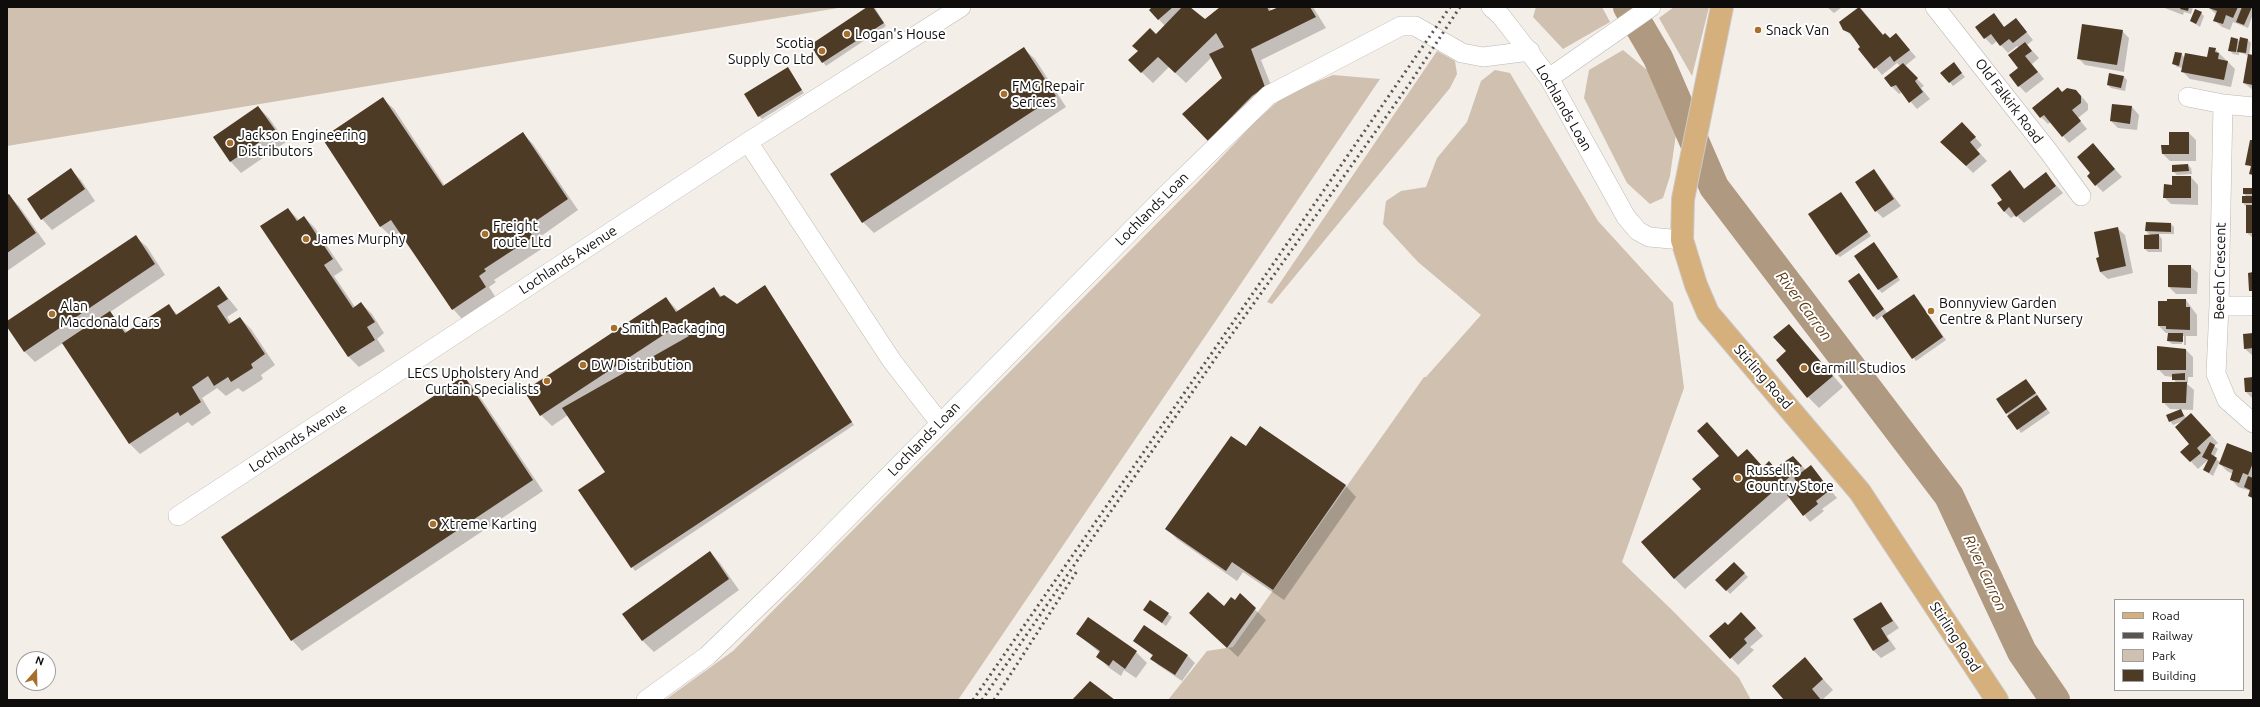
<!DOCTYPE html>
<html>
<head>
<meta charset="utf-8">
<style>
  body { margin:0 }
  #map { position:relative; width:2260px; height:707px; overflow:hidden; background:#f4eee8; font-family:Ubuntu,sans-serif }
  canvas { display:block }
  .frame { position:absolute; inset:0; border:8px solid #0f0d0c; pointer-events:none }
  .legend { position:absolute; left:2114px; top:599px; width:130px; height:92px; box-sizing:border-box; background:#fff; border:1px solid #9f9e9e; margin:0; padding:5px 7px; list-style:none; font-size:12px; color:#0f0d0c }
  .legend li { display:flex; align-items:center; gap:8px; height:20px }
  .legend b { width:20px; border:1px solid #9f9e9e }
  .north { position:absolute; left:16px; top:651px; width:40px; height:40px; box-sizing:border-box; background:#fff; border:1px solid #9f9e9e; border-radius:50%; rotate:20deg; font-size:11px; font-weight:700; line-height:16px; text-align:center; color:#0f0d0c }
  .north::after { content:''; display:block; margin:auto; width:14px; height:18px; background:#a66f2b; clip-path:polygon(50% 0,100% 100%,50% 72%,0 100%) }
</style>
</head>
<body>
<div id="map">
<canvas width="2260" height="707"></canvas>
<div class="frame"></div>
<ul class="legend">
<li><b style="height:5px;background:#d5af7c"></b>Road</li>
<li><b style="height:5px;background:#585552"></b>Railway</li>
<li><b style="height:11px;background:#cfc0af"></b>Park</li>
<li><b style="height:11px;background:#4e3b25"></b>Building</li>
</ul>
<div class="north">N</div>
</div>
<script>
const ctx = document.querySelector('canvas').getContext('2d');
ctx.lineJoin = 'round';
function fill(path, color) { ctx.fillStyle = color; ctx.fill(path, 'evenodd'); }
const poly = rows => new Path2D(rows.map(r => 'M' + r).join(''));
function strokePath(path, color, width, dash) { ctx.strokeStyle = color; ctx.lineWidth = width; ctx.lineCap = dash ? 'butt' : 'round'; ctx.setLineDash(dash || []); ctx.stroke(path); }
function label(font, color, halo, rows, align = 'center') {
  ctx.font = font + ' Ubuntu,sans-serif'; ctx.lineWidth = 4; ctx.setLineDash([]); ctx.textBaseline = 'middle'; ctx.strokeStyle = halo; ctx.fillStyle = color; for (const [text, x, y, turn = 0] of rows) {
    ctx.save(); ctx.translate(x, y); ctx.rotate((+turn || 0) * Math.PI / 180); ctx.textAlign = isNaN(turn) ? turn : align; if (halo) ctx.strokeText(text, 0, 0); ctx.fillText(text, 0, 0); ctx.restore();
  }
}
const green = poly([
  [7,7,844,7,7,146],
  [1536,7,1602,7,1610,22,1563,49,1533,17],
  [1674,7,1709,7,1692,76,1659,18],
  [1623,50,1652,74,1677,127,1670,176,1663,198,1650,204,1627,183,1584,98,1589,70],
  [1437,51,1455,61,1457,74,1450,88,1272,304,1267,302],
  [1495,70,1510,73,1598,221,1673,303,1684,388,1622,562,1672,610,1739,678,1751,700,1168,700,1207,651,1233,647,1424,377,1426,377,1481,315,1418,262,1383,224,1386,201,1401,191,1426,187,1437,158,1467,122,1481,81],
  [1333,75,1380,79,958,700,665,700,733,651,1199,181,1256,121,1285,95]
]);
const shadow = poly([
  [869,7,875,8,886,26,826,66,811,45],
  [1153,7,1189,7,1205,21,1221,7,1269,7,1272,11,1282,7,1313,7,1326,28,1261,60,1276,98,1209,141,1184,114,1224,78,1212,57,1186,83,1169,67,1153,83,1129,60,1165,26,1150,10],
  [1827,7,1842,7,1834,13],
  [1860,7,1883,35,1890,39,1896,34,1916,57,1905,66,1924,86,1921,88,1930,99,1917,109,1902,92,1899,94,1891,86,1900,66,1897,63,1882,75,1860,49,1862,47,1855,39,1844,29,1841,23],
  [2162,7,2193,7,2191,14,2184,12,2183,15],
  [2208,7,2253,7,2253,14,2248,28,2233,22,2230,30,2222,27,2214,20,2217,15],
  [2201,13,2204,16,2200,27,2191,21],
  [1993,15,2005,28,2016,19,2033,40,2027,45,2039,58,2032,64,2044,79,2026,93,2019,86,2019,48,2017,46,2008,53,1997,41,1992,45,1985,38],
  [2122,31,2129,38,2124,72,2085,65,2078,58],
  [2240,38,2248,40,2251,43,2249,55,2253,56,2253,90,2244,83,2249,56,2239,52,2239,55,2233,54,2229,50,2238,40,2240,42],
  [1024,49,1035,59,1066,107,874,233,863,222],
  [2215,49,2235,69,2231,87,2190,79,2183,72,2183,68,2177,67,2174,64,2181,54,2185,58,2207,58],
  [1957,67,1965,77,1953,86,1942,73],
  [787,68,804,93,762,119,759,116],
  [2123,76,2127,80,2125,91,2111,88,2108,85],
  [2076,90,2088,104,2088,110,2078,118,2087,129,2069,143,2051,122,2048,124,2041,117,2063,93],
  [383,99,394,109,445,186,522,133,533,144,578,210,537,239,543,248,494,280,496,282,489,287,496,298,463,320,453,309,400,232,392,237,381,227,323,139],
  [2113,105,2132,107,2139,115,2137,130,2118,128,2111,121],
  [258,107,269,118,286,142,241,173,231,162,214,137],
  [1969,131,1982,145,1977,150,1987,161,1973,173,1942,142],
  [2189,133,2196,140,2196,161,2170,161,2163,154],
  [2093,144,2122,177,2103,192,2096,185,2092,173],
  [2188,165,2191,168,2192,174,2177,175,2173,171],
  [71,170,81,180,95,201,52,230,42,219],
  [1874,170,1901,206,1883,218,1876,211],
  [2010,172,2025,189,2046,174,2063,193,2024,223,2016,215,2011,218,2004,211],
  [2191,177,2198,185,2198,205,2171,204,2164,197,2173,186],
  [2253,189,2253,238,2247,233,2246,206,2243,203,2247,197,2244,194],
  [8,195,19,206,46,244,7,271],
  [1844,196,1871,236,1840,257,1836,254],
  [288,209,299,220,304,217,315,228,343,270,334,276,355,307,361,303,372,314,384,333,377,339,385,351,359,367,349,357,262,226],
  [2171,224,2174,227,2174,234,2158,234,2162,239,2162,252,2148,252,2145,249,2151,236,2146,231],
  [2117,228,2125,235,2133,273,2108,279,2100,272,2100,258],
  [136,237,147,247,165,275,110,312,128,333,169,306,178,315,219,287,238,310,227,317,232,324,240,318,251,329,275,365,261,375,263,379,243,392,238,388,226,396,217,388,202,398,211,413,192,426,188,422,140,454,130,444,63,343,35,362,24,351,7,325,7,322],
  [1877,247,1900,280,1882,293,1879,290],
  [2190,266,2198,273,2197,294,2176,294,2169,287],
  [1862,278,1887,313,1917,298,1946,340,1916,361,1883,315,1877,320,1873,316],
  [765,286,854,425,635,571,580,490,607,472,568,415,552,426,541,415,525,392,666,298,679,312,714,288,722,297,736,305],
  [2186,300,2197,315,2197,336,2186,336,2186,345,2184,345,2184,336,2182,336,2182,344,2172,344,2168,341,2169,333,2166,333,2159,326],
  [1789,325,1843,387,1819,408,1808,397,1787,352],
  [2253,334,2253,355,2252,355,2244,348],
  [2186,350,2193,357,2193,377,2188,377,2188,383,2186,383,2194,390,2193,410,2170,409,2163,402,2176,383,2173,377,2165,376,2158,369],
  [464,377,474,388,543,491,302,651,292,640],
  [2253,378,2253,399,2246,392],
  [2029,383,2050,413,2021,433,2007,413],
  [2181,410,2186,418,2198,421,2218,443,2214,446,2218,449,2214,457,2221,463,2253,454,2253,499,2249,496,2251,491,2238,487,2231,479,2233,474,2227,471,2219,463,2213,476,2204,470,2210,458,2198,469,2182,452,2191,444,2183,421,2173,425,2170,421],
  [1261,427,1346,486,1356,497,1284,600,1243,572,1237,581,1177,539,1167,529,1246,448],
  [1747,450,1763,467,1775,469,1793,457,1806,470,1811,466,1837,498,1822,509,1824,511,1810,522,1790,497,1685,589,1674,578,1739,458],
  [710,552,720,563,739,590,654,652,643,641,624,614],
  [1734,563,1748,577,1730,594,1717,580],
  [1240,595,1266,620,1238,657,1201,623,1235,601],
  [1150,601,1172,617,1166,626,1144,610],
  [1881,603,1899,628,1887,636,1896,649,1881,658,1874,651,1855,620],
  [1089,618,1136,652,1147,663,1136,678,1124,670,1121,676,1108,667,1098,656,1100,653,1078,634],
  [1748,620,1763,636,1750,647,1754,650,1738,665,1711,636,1728,626],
  [1134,641,1188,656,1195,663,1182,681,1158,665,1151,658,1153,656],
  [1805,659,1833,690,1822,700,1785,700]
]);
const river = poly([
  [1628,7,1658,58,1714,187,1949,496,2022,652,2055,700]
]);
const building = poly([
  [867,7,873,7,884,23,822,63,810,45],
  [1152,7,1173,7,1158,20,1149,10],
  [1182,7,1190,7,1205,19,1220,7,1267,7,1269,11,1279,7,1310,7,1316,17,1251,49,1265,87,1252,96,1208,141,1182,114,1222,78,1209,54,1224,47,1216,33,1175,73,1158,57,1141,73,1128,60,1138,51,1132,46,1150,28,1156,34],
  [1859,7,1883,35,1885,33,1890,38,1896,33,1910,50,1894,62,1890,56,1874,69,1858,49,1860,47,1850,33,1843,30,1839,22],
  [2181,7,2189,7,2188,11,2180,9],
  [2206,7,2238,7,2233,18,2226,15,2223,24,2213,21,2217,11],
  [2242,7,2252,7,2244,25,2236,22],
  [2195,9,2202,12,2196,24,2190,21],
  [1994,13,2004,27,2016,18,2027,32,2013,43,2009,39,2000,46,1991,34,1984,39,1975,27],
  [2082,24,2123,30,2117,65,2077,59],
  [2231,37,2238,39,2236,52,2228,51],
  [2240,37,2248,39,2246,53,2237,52],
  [2025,42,2032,51,2025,56,2038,72,2018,87,2009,75,2018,68,2008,55],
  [1024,47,1056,96,862,223,830,174],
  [2209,47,2216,48,2215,52,2219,53,2218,59,2228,61,2224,80,2181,72,2185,53,2207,57],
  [2175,52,2182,53,2179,66,2172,64],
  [2248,54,2253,55,2253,85,2243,83],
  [1954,62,1962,73,1949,83,1940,73],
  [1903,63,1918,78,1915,81,1923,92,1909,103,1896,85,1891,87,1884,78],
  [788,67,802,90,758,117,744,94],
  [2109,73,2124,76,2121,88,2107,85],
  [2058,87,2062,92,2067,88,2076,90,2081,96,2081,103,2072,110,2081,121,2062,137,2044,115,2040,118,2032,108],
  [383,97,443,186,523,132,568,199,527,227,533,237,484,269,486,271,479,276,486,287,452,310,391,220,380,227,322,138],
  [2112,104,2132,106,2130,124,2110,121],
  [258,106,276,131,230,162,213,137],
  [1962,122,1976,137,1970,142,1980,154,1966,166,1940,142],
  [2169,132,2189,132,2189,154,2162,154,2161,145,2169,145],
  [2250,140,2253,140,2253,175,2249,174,2251,166,2245,165],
  [2093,143,2115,169,2095,186,2087,176,2090,173,2077,157],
  [2188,164,2189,171,2172,172,2172,165],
  [71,168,85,189,41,220,27,199],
  [1874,169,1894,199,1875,212,1855,182],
  [2010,170,2024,189,2046,172,2056,186,2016,217,2009,207,2004,212,1997,203,2002,200,1991,185],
  [2172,176,2191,176,2191,198,2163,198,2164,184,2172,185],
  [2243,188,2253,188,2253,194,2243,194],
  [1841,192,1868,232,1836,255,1808,214],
  [9,194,36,233,7,253,7,195],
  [2242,196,2253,196,2253,203,2242,203],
  [2246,205,2253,205,2253,233,2246,233],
  [288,208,297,221,304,216,333,259,324,265,353,308,361,302,375,322,367,327,375,340,348,357,260,226],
  [2146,222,2171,223,2171,232,2145,231],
  [2118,227,2126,266,2100,272,2096,258,2099,257,2094,232],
  [2159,234,2159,249,2144,249,2144,235],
  [136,235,155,264,24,352,7,327,7,321],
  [1874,242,1898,277,1878,290,1854,256],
  [2168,265,2191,265,2191,288,2168,287],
  [2253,272,2253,291,2249,291,2248,273],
  [1859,273,1884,309,1873,317,1848,281],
  [765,285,852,422,631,568,578,490,605,472,562,408,689,336,677,326,540,416,524,391,666,297,676,312,714,287,720,297,724,295,737,304],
  [219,286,228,299,217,306,229,324,240,317,265,354,251,364,253,368,231,382,228,377,214,386,208,376,192,387,201,402,180,416,178,412,129,444,62,343,110,311,125,333,169,304,176,315],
  [1914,294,1943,337,1912,359,1882,316],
  [2167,299,2186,299,2186,307,2190,307,2190,330,2166,329,2166,326,2158,326,2158,301,2167,301],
  [1789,324,1833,376,1807,398,1776,360,1786,351,1773,337],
  [2168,333,2183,333,2183,342,2167,341],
  [2253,333,2253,348,2244,349,2243,334],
  [2157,346,2186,349,2186,370,2157,370],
  [2185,373,2185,380,2172,380,2172,374],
  [464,376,533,480,291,641,221,537],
  [2253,377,2253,392,2245,392,2244,378],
  [2026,379,2036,393,2006,414,1996,399],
  [2162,382,2187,382,2186,403,2162,403],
  [2037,395,2047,409,2017,430,2007,416],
  [2181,409,2184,416,2169,422,2166,415],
  [2191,413,2211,435,2197,448,2201,453,2190,462,2180,452,2189,444,2175,427],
  [1707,422,1738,457,1747,449,1763,467,1769,461,1775,468,1793,456,1802,466,1674,579,1641,542,1701,489,1692,479,1719,456,1697,431],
  [1260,426,1346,485,1273,590,1232,562,1226,571,1165,529,1231,436,1246,446],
  [2210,442,2215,445,2211,454,2217,458,2209,473,2203,470,2208,460,2202,457],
  [2227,443,2253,453,2253,463,2248,475,2243,473,2239,483,2230,480,2233,470,2219,464],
  [1811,465,1830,490,1816,501,1818,504,1803,516,1787,495,1799,485,1794,478],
  [2248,476,2253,478,2253,498,2248,496,2250,490,2244,487],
  [710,551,729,579,642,641,622,614],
  [1734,562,1745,573,1726,591,1715,580],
  [1208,592,1224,606,1231,597,1235,600,1240,593,1256,608,1227,648,1189,613],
  [1150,600,1169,613,1162,623,1143,610],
  [1881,602,1893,621,1881,628,1889,641,1873,651,1853,619],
  [1741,612,1756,628,1744,639,1747,643,1730,659,1709,636,1725,622,1728,625],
  [1088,617,1137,651,1125,669,1113,660,1109,666,1096,657,1100,651,1076,634],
  [1144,625,1188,655,1175,675,1150,659,1153,655,1133,641],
  [1805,657,1823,679,1812,689,1821,700,1784,700,1772,686],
  [1090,681,1115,700,1072,700]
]);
const street = poly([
  [1491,7,1501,16,1549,78,1626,217,1638,231,1649,237,1682,240],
  [1935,7,2049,152,2081,196],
  [1549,78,1651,7],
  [2188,97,2223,104],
  [2253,107,2223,104,2219,306,2216,374,2227,400,2253,423],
  [748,142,892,361,940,423],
  [2219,306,2253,306],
  [178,516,748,142,961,7],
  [646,700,707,656,791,575,1166,195,1269,95,1401,26,1415,26,1462,53,1483,57,1530,51]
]);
const primary = poly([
  [1722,7,1683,199,1682,240,1696,285,1708,313,1860,492,1997,700]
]);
const rail = poly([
  [973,700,1450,7],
  [982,700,1230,337,1410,83,1460,7],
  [994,700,1077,571]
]);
const markers = [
  [1758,30,4,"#a66f2b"],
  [847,34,4,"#a66f2b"],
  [822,51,4,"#a66f2b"],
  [1004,94,4,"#a66f2b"],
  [230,143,4,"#a66f2b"],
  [485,234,4,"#a66f2b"],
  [306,239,4,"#a66f2b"],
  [1931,311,4,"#a66f2b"],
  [52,314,4,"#a66f2b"],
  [614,328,4,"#a66f2b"],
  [583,365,4,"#a66f2b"],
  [1804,368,4,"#a66f2b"],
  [547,381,4,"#a66f2b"],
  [1738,478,4,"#a66f2b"],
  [433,524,4,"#a66f2b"]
];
const poiNames = [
  ["Snack Van",1766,30],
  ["Logan's House",855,34],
  ["Scotia",814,43,"right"],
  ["Supply Co Ltd",814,59,"right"],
  ["FMG Repair",1012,86],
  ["Serices",1012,102],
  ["Jackson Engineering",238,135],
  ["Distributors",238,151],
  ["Freight",493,226],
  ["route Ltd",493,242],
  ["James Murphy",314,239],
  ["Bonnyview Garden",1939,303],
  ["Centre & Plant Nursery",1939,319],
  ["Alan",60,306],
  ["Macdonald Cars",60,322],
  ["Smith Packaging",622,328],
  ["DW Distribution",591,365],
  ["Carmill Studios",1812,368],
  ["LECS Upholstery And",539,373,"right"],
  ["Curtain Specialists",539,389,"right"],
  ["Russell's",1746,470],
  ["Country Store",1746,486],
  ["Xtreme Karting",441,524]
];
const streetNames = [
  ["Old Falkirk Road",2009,101,53],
  ["Lochlands Loan",1564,108,60],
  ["Lochlands Loan",1152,209,-45],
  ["Lochlands Avenue",568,260,-33],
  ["Beech Crescent",2220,271,-89],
  ["Stirling Road",1763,377,49],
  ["Lochlands Avenue",298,438,-33],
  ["Lochlands Loan",924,439,-46],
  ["Stirling Road",1955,637,57]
];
const waterNames = [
  ["River Carron",1804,306,53],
  ["River Carron",1985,573,65]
];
fill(green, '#cfc0af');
fill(shadow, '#0003');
strokePath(river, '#b09981', 30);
fill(building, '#4e3b25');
strokePath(street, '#bdb7b1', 20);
strokePath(primary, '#cacaca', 24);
strokePath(street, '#fff', 19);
strokePath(primary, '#d5af7c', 22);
strokePath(rail, '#585552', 3, [2, 4]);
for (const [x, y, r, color] of markers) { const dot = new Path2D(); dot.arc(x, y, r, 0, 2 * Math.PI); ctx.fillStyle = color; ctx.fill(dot); strokePath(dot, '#fff', 1.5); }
label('14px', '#0f0d0c', '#fff', poiNames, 'left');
label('14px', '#0f0d0c', '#fff', streetNames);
label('italic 15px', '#5f3d12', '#fff', waterNames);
</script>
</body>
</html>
